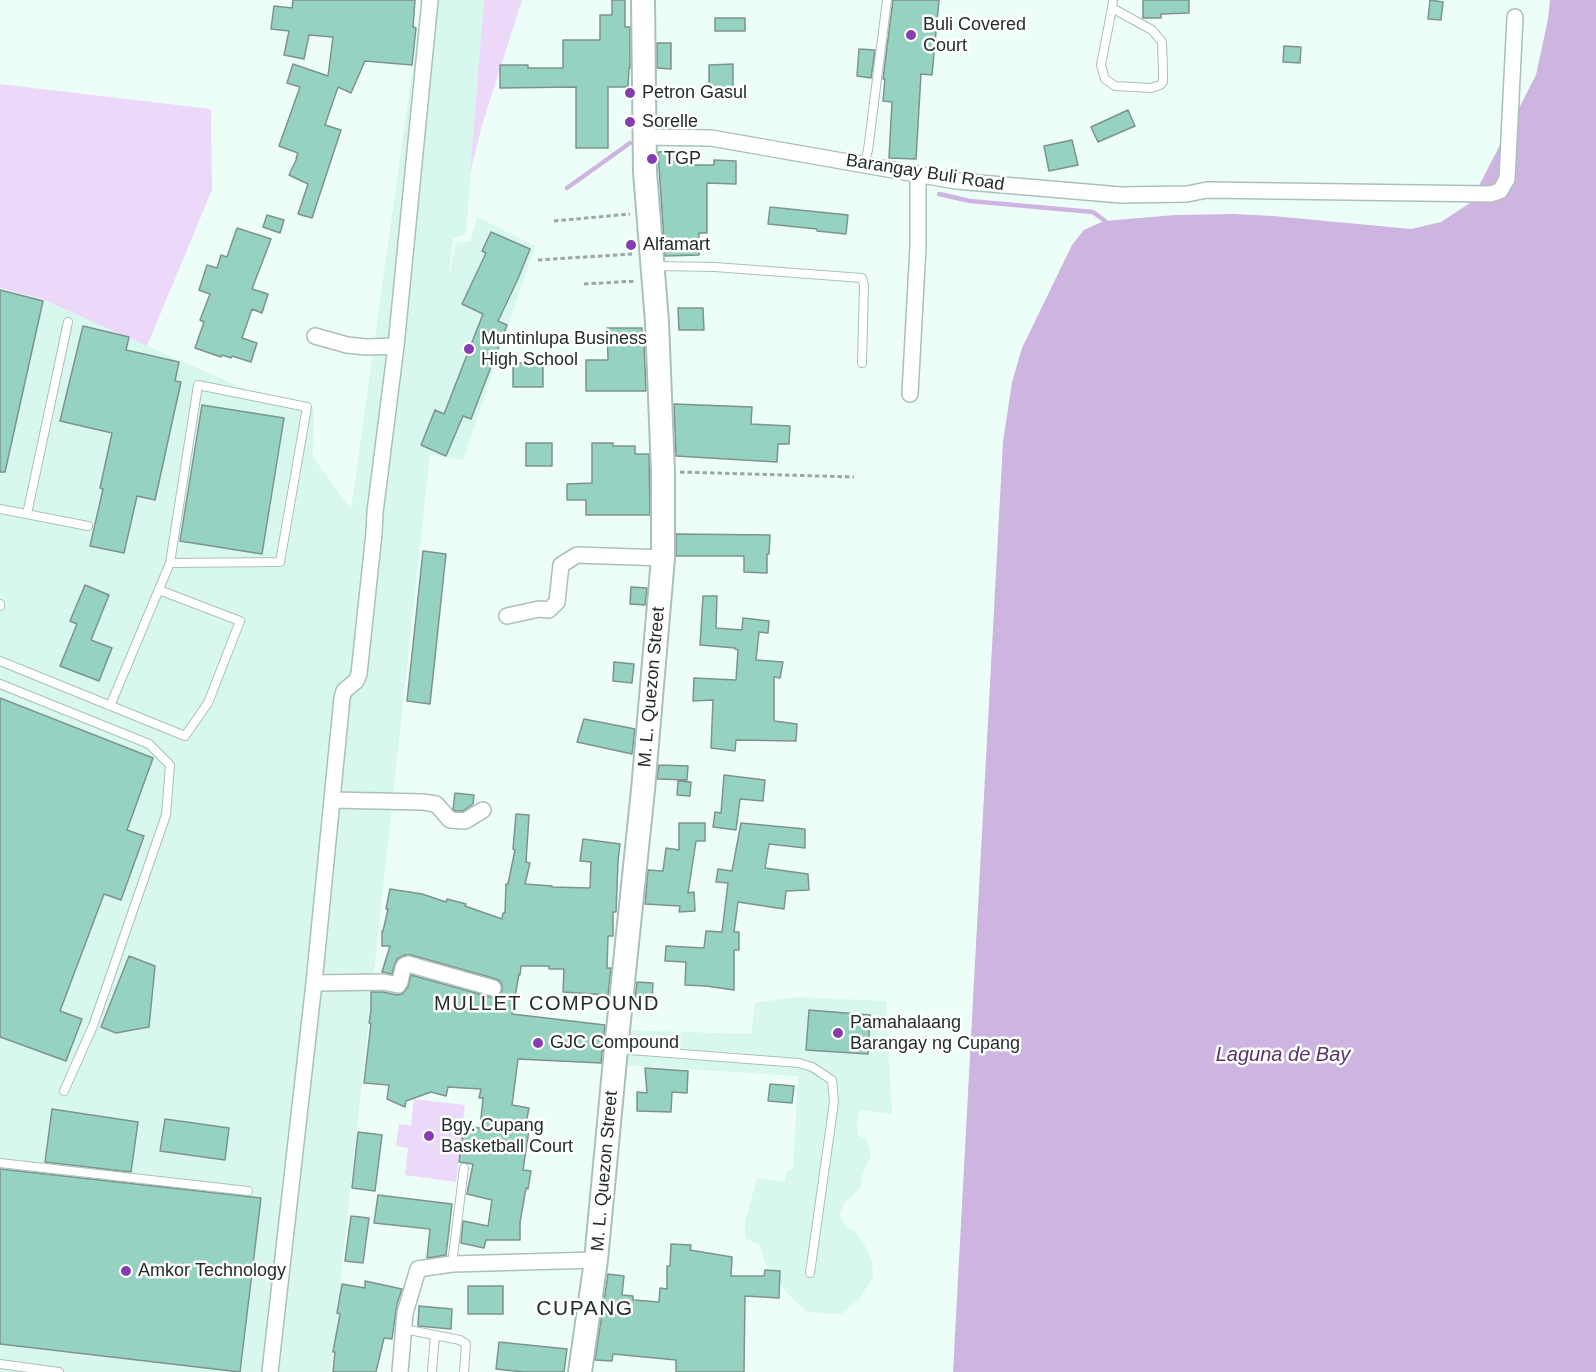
<!DOCTYPE html>
<html>
<head>
<meta charset="utf-8">
<style>
  body { margin:0 }
  canvas { display:block; background:#edfef9 }
</style>
</head>
<body>
<canvas width="1596" height="1372"></canvas>
<script>
const ctx = document.querySelector('canvas').getContext('2d');
ctx.lineJoin = 'round';
function fill(path, color) { ctx.fillStyle = color; ctx.fill(path, 'evenodd'); }
const poly = rows => new Path2D(rows.map(r => 'M' + r).join(''));
function strokePath(path, color, width, dash) { ctx.strokeStyle = color; ctx.lineWidth = width; ctx.lineCap = dash ? 'butt' : 'round'; ctx.setLineDash(dash || []); ctx.stroke(path); }
function label(font, color, halo, rows, align = 'center') {
  ctx.font = font + ' Arial,sans-serif'; ctx.lineWidth = 5; ctx.setLineDash([]); ctx.textBaseline = 'middle'; ctx.strokeStyle = halo; ctx.fillStyle = color; for (const [text, x, y, turn = 0] of rows) {
    ctx.save(); ctx.translate(x, y); ctx.rotate((+turn || 0) * Math.PI / 180); ctx.textAlign = isNaN(turn) ? turn : align; if (halo) ctx.strokeText(text, 0, 0); ctx.fillText(text, 0, 0); ctx.restore();
  }
}
const built = poly([
  [422,0,484,0,466,234,453,238,449,276,456,242,470,242,477,217,535,246,463,460,430,455,337,1313,337,1330,330,1372,0,1372,0,288,42,299,256,394,314,407,313,457,351,509],
  [796,997,886,1001,892,1114,859,1110,857,1125,858,1135,867,1140,870,1151,870,1158,868,1163,864,1169,860,1188,844,1204,840,1215,846,1227,854,1230,864,1244,872,1261,873,1278,859,1299,841,1314,824,1314,806,1311,788,1294,765,1263,760,1245,745,1238,745,1222,757,1178,785,1182,786,1172,793,1169,798,1076,621,1065,623,1030,751,1034,755,1003]
]);
const green = poly([
  [484,0,522,0,483,122,470,174],
  [0,84,211,109,212,190,147,346,42,299,0,288],
  [414,1099,465,1105,456,1182,405,1175,408,1148,396,1146,399,1124,411,1125]
]);
const water = poly([
  [1550,0,1596,0,1596,1372,953,1372,1003,442,1012,382,1022,348,1072,245,1084,230,1104,221,1175,215,1233,214,1273,216,1411,229,1441,222,1470,203,1536,75,1548,19]
]);
const stream = poly([
  [567,188,630,143],
  [939,194,970,201,1093,212,1105,221]
]);
const building = poly([
  [293,0,415,0,413,27,416,28,412,65,365,61,351,93,338,87,325,125,341,130,312,218,298,214,308,184,289,175,297,158,296,158,298,153,279,146,300,87,287,83,293,64,328,76,333,37,309,35,304,59,284,55,289,31,271,29,274,6,292,8,293,0],
  [612,0,625,0,625,27,630,27,630,68,629,68,628,87,608,87,608,148,576,148,576,87,500,88,500,65,528,65,528,68,563,68,563,40,600,40,600,15,612,15,612,0],
  [893,0,939,0,932,75,921,74,916,159,889,158,892,102,883,101,885,79,883,79,893,0],
  [1143,0,1189,0,1189,13,1161,14,1161,18,1143,18,1143,0],
  [1430,0,1443,2,1441,20,1428,19,1430,0],
  [715,18,745,18,745,31,715,31,715,18],
  [657,43,671,43,671,69,657,68,657,43],
  [1284,46,1301,47,1300,63,1283,62,1284,46],
  [859,49,875,50,871,78,857,76,859,49],
  [733,64,733,97,709,97,709,65,733,64],
  [1128,110,1135,126,1098,142,1091,127,1128,110],
  [1072,140,1078,165,1049,171,1044,146,1072,140],
  [676,151,676,163,679,163,679,165,714,165,714,160,736,161,736,184,707,183,707,233,699,233,699,255,665,256,658,152,676,151],
  [770,207,848,215,846,234,817,231,817,229,768,224,770,207],
  [267,215,284,220,280,233,263,227,267,215],
  [237,228,271,239,252,289,268,294,262,313,252,309,242,338,257,343,251,362,232,356,231,358,222,355,221,357,195,348,204,322,200,320,210,294,199,290,207,265,217,268,221,255,227,257,237,228],
  [491,232,530,249,517,281,498,321,507,325,471,419,463,416,446,456,421,445,435,410,444,414,483,314,462,304,486,253,482,251,491,232],
  [0,290,43,301,5,472,0,472,0,290],
  [678,308,703,308,704,330,679,330,678,308],
  [83,326,129,337,126,350,179,362,175,381,181,382,155,500,137,496,124,553,90,546,103,489,100,488,112,433,60,421,83,326],
  [607,328,642,328,642,343,644,343,646,391,586,391,586,360,608,360,607,328],
  [513,363,543,363,543,387,513,387,513,363],
  [674,404,752,407,751,424,790,426,789,444,778,444,777,462,676,456,674,404],
  [202,405,284,418,262,554,180,541,202,405],
  [526,443,552,443,552,466,526,466,526,443],
  [592,443,613,443,613,446,635,446,635,454,649,454,650,515,586,515,586,500,567,500,567,484,592,483,592,443],
  [676,534,770,535,769,554,767,554,767,573,744,572,744,556,676,556,676,534],
  [423,551,446,554,430,704,407,701,423,551],
  [85,585,109,595,91,640,112,648,99,681,60,666,77,624,70,621,85,585],
  [631,587,647,588,645,605,630,604,631,587],
  [703,596,717,596,716,628,742,630,743,618,769,621,768,633,759,632,756,660,783,662,780,678,774,677,774,721,797,724,796,741,736,740,735,751,711,748,713,700,693,701,694,678,736,680,738,650,735,649,735,648,700,645,703,596],
  [614,662,634,664,632,683,613,681,614,662],
  [0,698,153,758,127,830,144,836,121,900,104,894,60,1011,82,1019,66,1061,0,1037,0,698],
  [584,719,635,729,632,754,577,742,584,719],
  [659,765,688,766,687,780,657,779,659,765],
  [724,775,765,780,763,801,740,799,736,830,713,827,715,812,721,813,724,775],
  [678,781,691,782,690,796,677,795,678,781],
  [455,793,474,795,473,804,463,811,455,811,453,809,455,793],
  [516,814,529,815,526,862,530,863,525,884,552,886,552,887,590,888,591,862,580,861,583,839,620,844,618,861,616,912,613,912,613,936,608,936,607,968,611,968,608,995,563,992,564,969,549,969,549,966,521,966,520,975,519,974,512,1014,605,1025,601,1063,518,1059,512,1105,529,1108,525,1129,529,1130,523,1170,531,1171,528,1189,526,1188,520,1222,520,1240,486,1240,484,1248,461,1243,463,1221,488,1226,492,1200,467,1194,473,1164,459,1162,464,1126,480,1128,483,1098,479,1098,481,1089,448,1087,446,1096,431,1092,406,1101,405,1107,387,1099,389,1085,364,1083,371,1023,369,1023,371,1010,371,992,383,992,397,995,402,994,408,987,411,975,490,997,496,997,502,991,502,985,500,981,496,979,411,955,405,955,397,959,394,966,392,974,382,972,390,946,382,946,382,931,383,931,388,909,386,909,390,889,422,894,446,902,447,899,466,904,465,906,502,919,503,913,505,913,506,884,508,884,515,850,513,849,516,814],
  [679,823,705,823,705,841,696,841,688,893,694,892,695,911,679,912,680,906,645,904,648,870,663,871,666,848,679,850,679,823],
  [741,823,805,829,805,848,769,844,765,868,808,874,809,890,786,891,784,909,738,902,734,932,739,932,739,950,734,950,734,990,706,986,685,985,686,962,665,961,666,946,704,948,706,931,722,932,728,883,716,882,718,869,732,871,741,823],
  [129,956,155,966,149,1027,116,1033,101,1027,129,956],
  [637,982,653,983,652,1000,635,998,637,982],
  [809,1010,870,1015,868,1054,806,1050,809,1010],
  [645,1068,688,1071,687,1093,672,1092,671,1112,637,1111,637,1092,647,1093,645,1068],
  [770,1084,794,1086,792,1103,768,1101,770,1084],
  [52,1109,138,1122,131,1172,45,1162,52,1109],
  [165,1119,229,1128,225,1160,160,1151,165,1119],
  [358,1132,382,1135,375,1191,352,1188,358,1132],
  [0,1169,261,1198,240,1372,0,1344,0,1169],
  [378,1195,452,1204,446,1255,427,1258,430,1229,374,1223,378,1195],
  [351,1216,369,1218,363,1263,345,1261,351,1216],
  [671,1244,691,1245,690,1250,732,1257,731,1276,764,1276,765,1270,780,1271,779,1298,745,1296,744,1372,676,1372,676,1360,613,1354,612,1361,595,1360,608,1274,624,1276,622,1295,633,1296,633,1300,659,1302,660,1288,667,1289,667,1266,670,1266,671,1244],
  [365,1281,402,1289,397,1304,392,1339,384,1338,376,1372,333,1372,335,1352,333,1352,340,1314,337,1313,342,1284,365,1288,365,1281],
  [468,1286,503,1286,503,1314,468,1314,468,1286],
  [419,1306,452,1309,451,1329,418,1326,419,1306],
  [499,1342,567,1349,564,1372,524,1372,496,1369,499,1342]
]);
const path = poly([
  [554,221,630,214],
  [538,260,632,254],
  [584,284,636,281],
  [680,472,854,477]
]);
const lane = poly([
  [1112,8,1152,30,1162,42,1163,71,1163,82,1160,85,1151,88,1115,86,1105,79,1101,65,1112,8,1113,0],
  [864,165,868,150,887,0],
  [655,266,715,267,862,278,864,285,862,363],
  [0,509,88,526],
  [27,514,68,322],
  [0,604,0,606],
  [0,661,185,736,208,703,240,621,159,590],
  [0,684,149,744,170,765,166,815,93,1026,64,1091],
  [110,706,170,563,198,385,307,407,280,562,170,563],
  [617,1049,799,1063,812,1067,832,1080,834,1102,810,1273],
  [0,1163,248,1191],
  [452,1264,464,1168],
  [404,1329,460,1340,466,1344,464,1372],
  [0,1364,59,1372],
  [432,1372,435,1335]
]);
const street = poly([
  [644,137,711,138,956,181,1121,195,1187,194,1207,190,1490,194,1500,191,1507,179,1515,17],
  [315,336,347,345,367,347,396,346],
  [910,394,918,246,918,175],
  [507,616,539,609,549,610,557,602,561,565,577,555,663,558],
  [332,800,423,802,436,804,450,820,465,821,483,810],
  [314,983,384,982,398,985,400,982,403,968,405,965,408,964,493,988],
  [270,1372,314,983,342,698,344,691,356,681,359,674,374,533,375,512,396,346,430,0],
  [400,1372,405,1313,418,1269,452,1264,596,1260]
]);
const secondary = poly([
  [580,1372,596,1260,616,1049,643,790,663,558,663,472,657,322,645,172,643,0]
]);
const markers = [
  [911,35,6,"#863daf"],
  [630,93,6,"#863daf"],
  [630,122,6,"#863daf"],
  [652,159,6,"#863daf"],
  [631,245,6,"#863daf"],
  [469,349,6,"#863daf"],
  [838,1033,6,"#863daf"],
  [538,1043,6,"#863daf"],
  [429,1136,6,"#863daf"],
  [126,1271,6,"#863daf"]
];
const poiNames = [
  ["Buli Covered",923,25],
  ["Court",923,46],
  ["Petron Gasul",642,93],
  ["Sorelle",642,122],
  ["TGP",664,159],
  ["Alfamart",643,245],
  ["Muntinlupa Business",481,339],
  ["High School",481,360],
  ["Pamahalaang",850,1023],
  ["Barangay ng Cupang",850,1044],
  ["GJC Compound",550,1043],
  ["Bgy. Cupang",441,1126],
  ["Basketball Court",441,1147],
  ["Amkor Technology",138,1271]
];
const streetNames = [
  ["Barangay Buli Road",925,173,9],
  ["M. L. Quezon Street",652,687,-85],
  ["M. L. Quezon Street",605,1171,-85]
];
const neighbourhoodNames = [
  ["MULLET COMPOUND",547,1004]
];
const waterNames = [
  ["Laguna de Bay",1283,1055]
];
const quarterNames = [
  ["CUPANG",585,1309]
];
fill(built, '#d8f8ef');
fill(green, '#ecd9fa');
fill(water, '#ceb4e0');
strokePath(stream, '#ceb4e0', 4.5);
fill(building, '#95d2c2');
strokePath(building, '#7e938d', 1.5);
strokePath(lane, '#abc0ba', 10);
strokePath(street, '#abc0ba', 18);
strokePath(secondary, '#abc0ba', 26);
strokePath(path, '#9aa7a3', 3, [4.5, 3]);
strokePath(lane, '#fff', 8);
strokePath(street, '#fff', 15);
strokePath(secondary, '#fff', 22);
for (const [x, y, r, color] of markers) { const dot = new Path2D(); dot.arc(x, y, r, 0, 2 * Math.PI); ctx.fillStyle = color; ctx.fill(dot); strokePath(dot, '#fff', 2); }
label('18px', '#242d2a', '#fff', poiNames, 'left');
label('18px', '#242d2a', '#fff', streetNames);
ctx.letterSpacing = '1.5px';
label('20px', '#242d2a', '#fff', neighbourhoodNames);
ctx.letterSpacing = '0px';
label('italic 20px', '#56346b', '#fff', waterNames);
ctx.letterSpacing = '1.5px';
label('21px', '#242d2a', '#fff', quarterNames);
ctx.letterSpacing = '0px';
</script>
</body>
</html>
